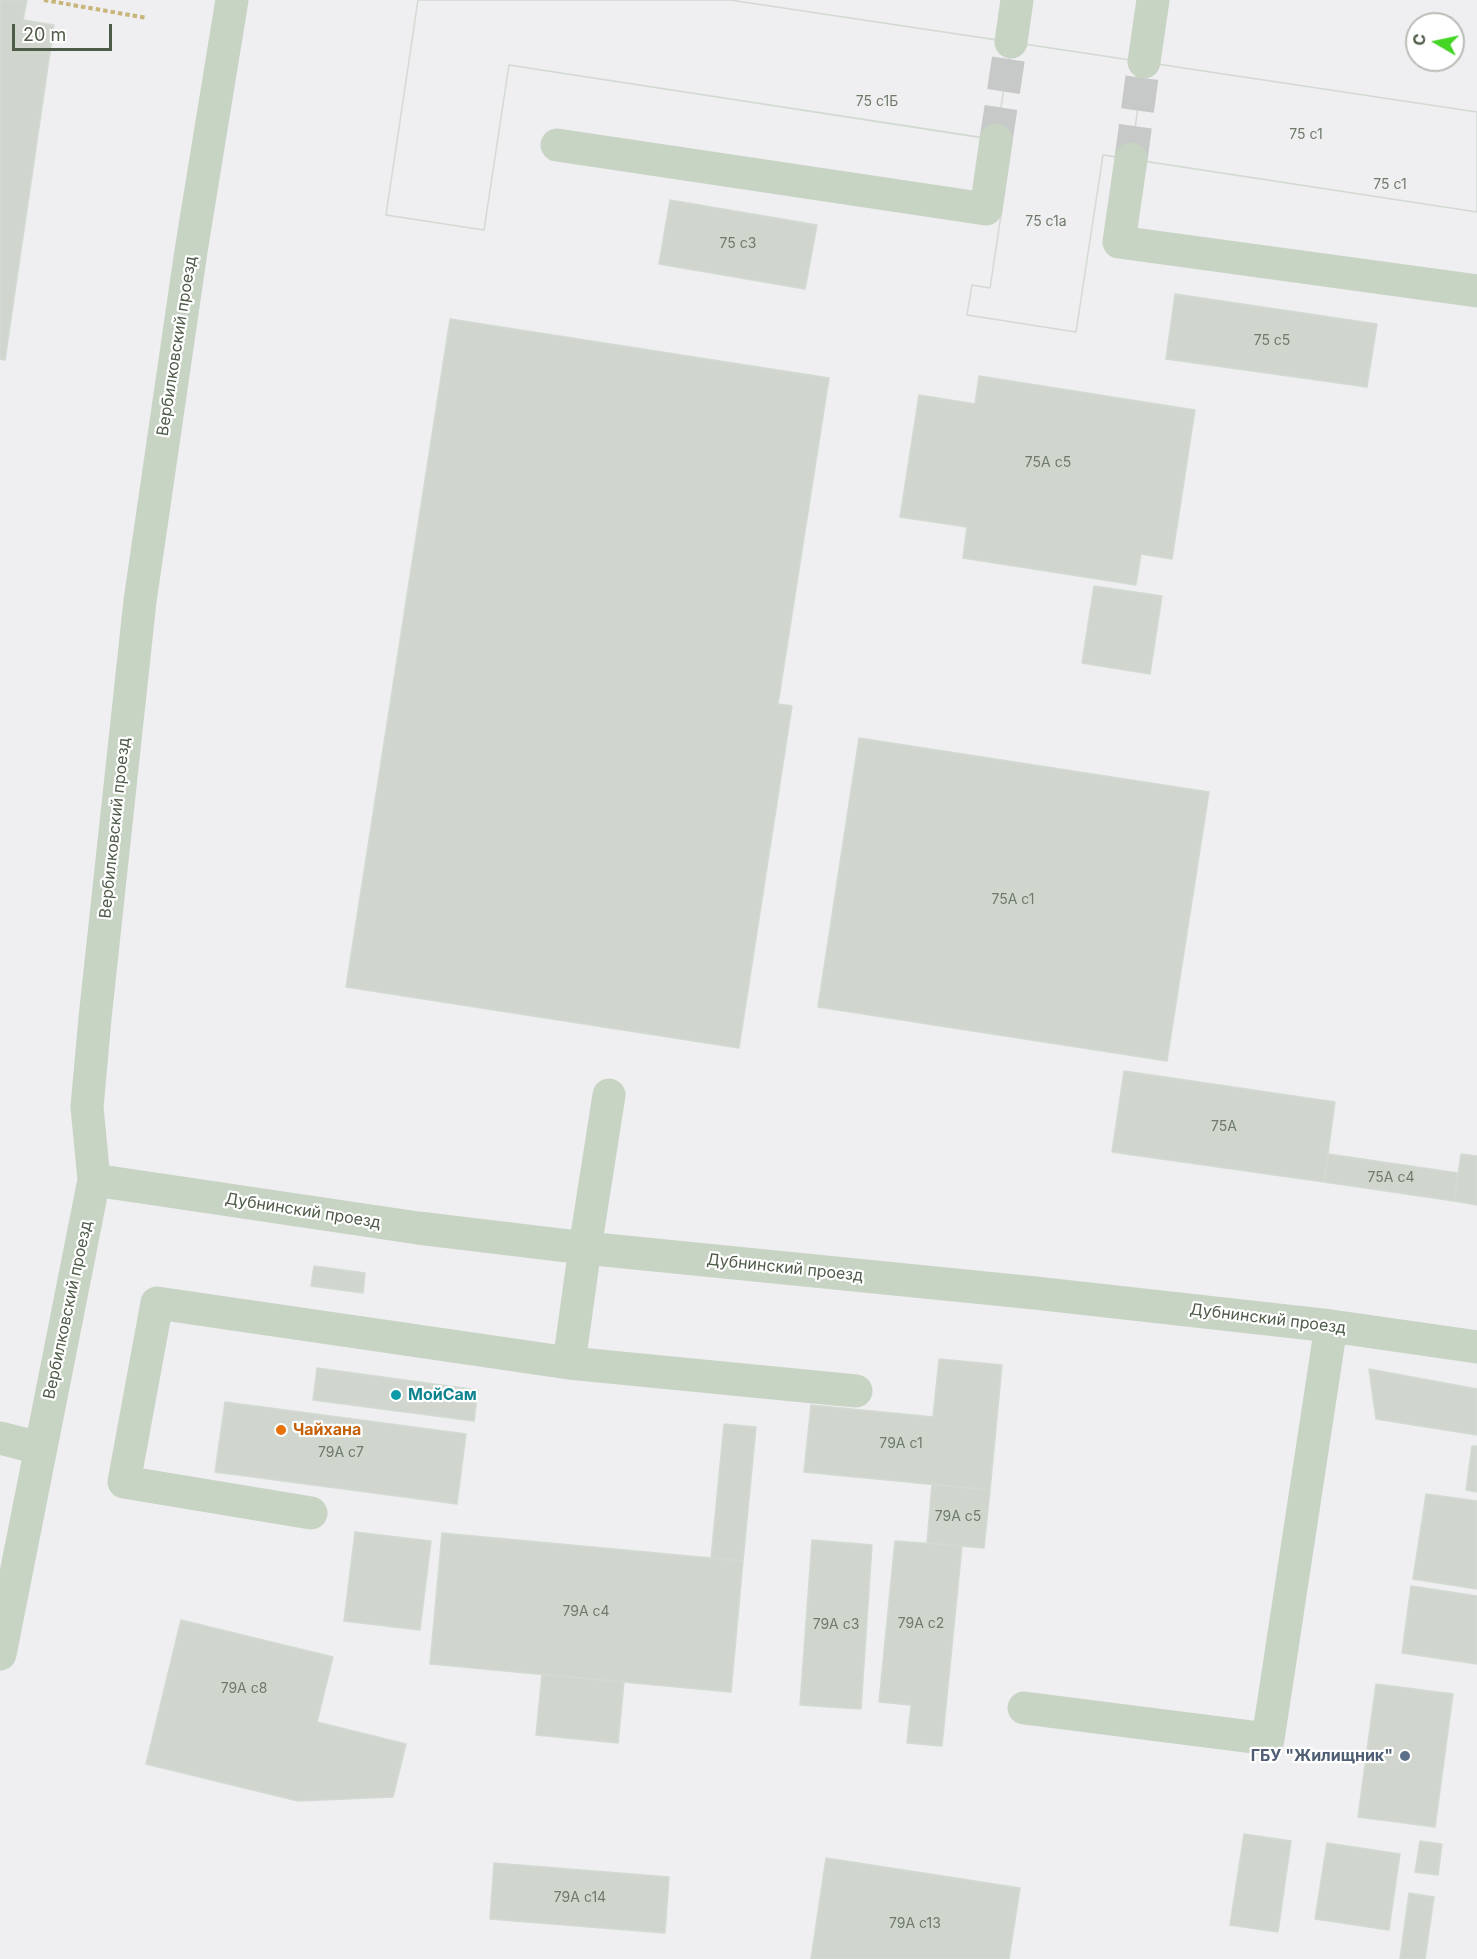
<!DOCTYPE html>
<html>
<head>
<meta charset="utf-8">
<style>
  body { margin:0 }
  #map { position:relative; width:1477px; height:1959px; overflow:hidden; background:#efeef1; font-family:Inter,sans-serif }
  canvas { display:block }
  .north { position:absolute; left:1405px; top:12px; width:60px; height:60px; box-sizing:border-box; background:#fff; border:2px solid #b8bdb6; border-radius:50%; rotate:279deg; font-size:16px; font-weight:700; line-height:24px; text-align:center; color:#4d5b48 }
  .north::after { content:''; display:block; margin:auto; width:21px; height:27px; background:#44d525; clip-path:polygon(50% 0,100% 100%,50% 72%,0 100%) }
  .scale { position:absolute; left:12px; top:24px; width:100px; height:27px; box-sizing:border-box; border:3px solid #4d5b48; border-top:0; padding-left:8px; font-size:18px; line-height:21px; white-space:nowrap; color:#4d5b48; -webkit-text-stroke:4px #fff; paint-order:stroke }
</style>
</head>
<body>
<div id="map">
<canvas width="1477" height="1959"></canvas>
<div class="north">С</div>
<div class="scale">20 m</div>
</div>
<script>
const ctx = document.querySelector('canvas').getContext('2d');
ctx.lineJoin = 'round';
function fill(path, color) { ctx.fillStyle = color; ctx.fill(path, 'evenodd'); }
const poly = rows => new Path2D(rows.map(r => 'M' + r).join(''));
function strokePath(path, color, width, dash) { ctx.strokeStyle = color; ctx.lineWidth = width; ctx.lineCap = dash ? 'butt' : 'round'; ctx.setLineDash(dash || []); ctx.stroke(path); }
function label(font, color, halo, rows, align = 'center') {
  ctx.font = font + ' Inter,sans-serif'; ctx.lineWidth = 4.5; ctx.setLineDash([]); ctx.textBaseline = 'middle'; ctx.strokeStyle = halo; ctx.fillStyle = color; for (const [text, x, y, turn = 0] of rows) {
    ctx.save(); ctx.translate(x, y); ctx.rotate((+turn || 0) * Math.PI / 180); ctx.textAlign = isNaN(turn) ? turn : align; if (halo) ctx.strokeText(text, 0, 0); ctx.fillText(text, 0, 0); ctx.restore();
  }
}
const building = poly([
  [0,0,27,0,23,20,54,25,5,360,0,359,0,0],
  [418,0,730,0,1477,112,1477,212,1103,155,1076,332,967,315,972,285,990,288,1012,142,509,65,484,230,386,215,418,0],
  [418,0,730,0,1011,42,996,140,509,65,484,230,386,215,418,0],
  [1011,42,1144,62,1131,159,1103,155,1076,332,967,315,972,285,990,288,1012,142,996,140,1011,42],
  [1144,62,1477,112,1477,212,1131,159,1144,62],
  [670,200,817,225,805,289,659,264,670,200],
  [1175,294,1377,324,1367,387,1166,359,1175,294],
  [450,319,829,378,778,704,792,706,739,1048,346,987,450,319],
  [979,376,1195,410,1172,559,1141,554,1136,585,963,558,967,527,900,517,919,395,975,404,979,376],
  [1094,586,1162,596,1150,674,1082,663,1094,586],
  [859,738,1209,792,1167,1061,818,1007,859,738],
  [1124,1071,1335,1102,1324,1182,1112,1152,1124,1071],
  [1328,1154,1458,1173,1454,1201,1324,1182,1328,1154],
  [1461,1154,1477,1156,1477,1205,1454,1201,1461,1154],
  [314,1266,365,1273,363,1293,311,1286,314,1266],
  [939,1359,1002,1365,990,1490,804,1472,811,1405,933,1417,939,1359],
  [317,1368,478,1390,474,1421,313,1400,317,1368],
  [1369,1369,1477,1389,1477,1435,1376,1419,1369,1369],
  [225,1402,466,1434,457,1504,215,1472,225,1402],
  [724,1424,756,1427,743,1561,711,1558,724,1424],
  [1472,1446,1477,1446,1477,1492,1466,1490,1472,1446],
  [932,1484,990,1490,984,1548,927,1543,932,1484],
  [1426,1494,1477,1501,1477,1589,1413,1579,1426,1494],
  [355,1532,431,1541,420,1630,344,1621,355,1532],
  [442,1533,743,1561,731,1692,430,1664,442,1533],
  [812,1540,872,1545,861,1709,800,1705,812,1540],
  [895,1541,962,1546,942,1746,907,1743,911,1705,879,1702,895,1541],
  [1411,1586,1477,1596,1477,1664,1402,1653,1411,1586],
  [181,1620,333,1657,317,1722,406,1744,393,1797,298,1801,146,1764,181,1620],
  [542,1674,624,1682,618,1743,536,1735,542,1674],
  [1376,1684,1453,1694,1435,1827,1358,1817,1376,1684],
  [1244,1834,1291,1841,1278,1932,1230,1925,1244,1834],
  [1420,1841,1442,1844,1438,1875,1415,1872,1420,1841],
  [1327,1843,1400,1854,1389,1930,1315,1919,1327,1843],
  [826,1858,1020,1888,1009,1959,811,1959,826,1858],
  [494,1863,669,1877,665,1933,490,1919,494,1863],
  [1409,1893,1434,1897,1425,1959,1400,1959,1409,1893]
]);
const minorTunnel = poly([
  [996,140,1011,42],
  [1131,159,1144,62]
]);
const path = poly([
  [44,0,147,18]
]);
const minor = poly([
  [1011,42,1017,0],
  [1144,62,1153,0],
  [557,145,986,209,996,140],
  [1131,159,1119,242,1477,291],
  [609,1095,585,1248,569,1363,856,1391],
  [94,1180,418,1228,585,1248,1035,1293,1331,1326,1477,1347],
  [0,1438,39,1448],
  [311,1513,124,1482,157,1303,569,1363],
  [0,1654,94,1180,87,1107,95,1018,140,601,191,251,232,0],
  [1024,1708,1268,1739,1331,1326]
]);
const markers = [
  [396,1395,6,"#0f9aa8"],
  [281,1430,6,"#e8710a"],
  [1405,1756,6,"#5c6f8a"]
];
const numberNames = [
  ["75 c1Б",877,102],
  ["75 c1",1306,135],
  ["75 с1",1390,185],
  ["75 c1a",1046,222],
  ["75 c3",738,244],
  ["75 c5",1272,341],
  ["75А с5",1048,463],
  ["75A c1",1013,900],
  ["75А",1224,1127],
  ["75А с4",1391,1178],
  ["79А с1",901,1444],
  ["79А с7",341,1453],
  ["79А с5",958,1517],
  ["79А с4",586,1612],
  ["79А с2",921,1624],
  ["79А с3",836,1625],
  ["79А с8",244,1689],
  ["79А с14",580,1898],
  ["79А с13",915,1924]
];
const streetNames = [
  ["Вербилковский проезд",177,346,-81],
  ["Вербилковский проезд",115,828,-84],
  ["Дубнинский проезд",303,1211,9],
  ["Дубнинский проезд",785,1268,6],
  ["Вербилковский проезд",68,1310,-78],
  ["Дубнинский проезд",1268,1319,7]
];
const cultureNames = [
  ["МойСам",408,1395]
];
const foodNames = [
  ["Чайхана",293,1430]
];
const serviceNames = [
  ["ГБУ \"Жилищник\"",1393,1756]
];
fill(building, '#d0d6ce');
strokePath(building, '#d3dad3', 1.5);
strokePath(minorTunnel, '#c6c9c7', 33, [33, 16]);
strokePath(path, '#c8b57a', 4, [4.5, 3]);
strokePath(minor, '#c7d3c3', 33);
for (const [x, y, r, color] of markers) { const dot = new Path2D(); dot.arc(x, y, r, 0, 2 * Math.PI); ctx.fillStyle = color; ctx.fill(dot); strokePath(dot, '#fff', 2); }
label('14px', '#6e7a6a', null, numberNames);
label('16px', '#4d5b48', '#fff', streetNames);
label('bold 16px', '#0d838f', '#fff', cultureNames, 'left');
label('bold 16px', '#c56008', '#fff', foodNames, 'left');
label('bold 16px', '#4e5e75', '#fff', serviceNames, 'right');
</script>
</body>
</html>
